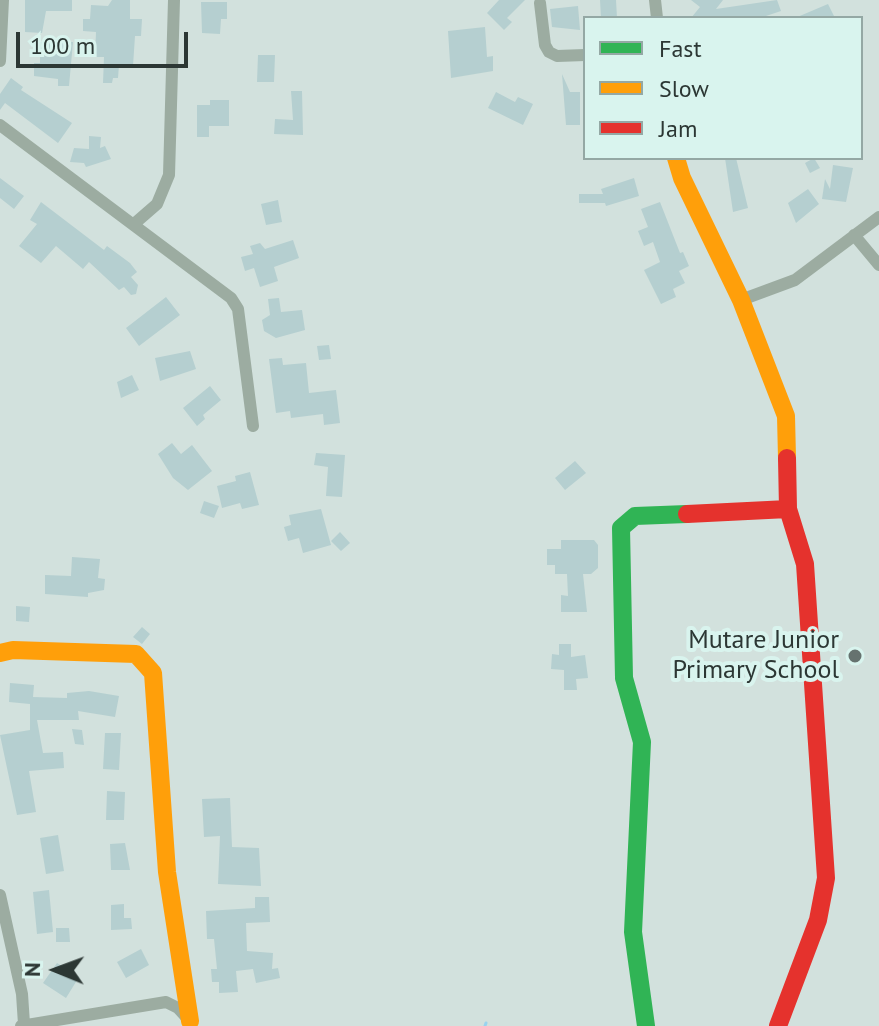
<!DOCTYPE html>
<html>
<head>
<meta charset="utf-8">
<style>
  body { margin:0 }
  #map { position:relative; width:879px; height:1026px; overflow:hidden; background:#d2e1dd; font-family:"PT Sans",sans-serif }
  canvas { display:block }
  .legend { position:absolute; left:583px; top:16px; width:280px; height:144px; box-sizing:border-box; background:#d9f4ee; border:2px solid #94a8a4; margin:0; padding:10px 14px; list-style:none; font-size:24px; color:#2c3734 }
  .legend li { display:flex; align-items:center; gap:16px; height:40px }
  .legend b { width:40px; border:2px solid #94a8a4 }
  .north { position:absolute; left:16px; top:930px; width:80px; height:80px; -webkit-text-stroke:6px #d9f4ee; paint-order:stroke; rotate:271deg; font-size:22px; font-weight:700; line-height:32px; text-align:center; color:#2c3734 }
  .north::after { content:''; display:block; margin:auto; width:28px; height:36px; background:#2c3734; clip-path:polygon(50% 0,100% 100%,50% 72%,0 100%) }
  .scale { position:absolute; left:16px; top:32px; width:172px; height:36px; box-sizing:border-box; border:4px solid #2c3734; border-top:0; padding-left:10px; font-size:24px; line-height:28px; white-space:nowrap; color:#2c3734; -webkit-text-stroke:6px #d9f4ee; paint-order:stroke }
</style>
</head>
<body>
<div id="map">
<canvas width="879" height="1026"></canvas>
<ul class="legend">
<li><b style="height:10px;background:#30b455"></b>Fast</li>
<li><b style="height:10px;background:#ff9f0a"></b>Slow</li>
<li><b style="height:10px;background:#e5322d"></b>Jam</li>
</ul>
<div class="north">N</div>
<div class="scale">100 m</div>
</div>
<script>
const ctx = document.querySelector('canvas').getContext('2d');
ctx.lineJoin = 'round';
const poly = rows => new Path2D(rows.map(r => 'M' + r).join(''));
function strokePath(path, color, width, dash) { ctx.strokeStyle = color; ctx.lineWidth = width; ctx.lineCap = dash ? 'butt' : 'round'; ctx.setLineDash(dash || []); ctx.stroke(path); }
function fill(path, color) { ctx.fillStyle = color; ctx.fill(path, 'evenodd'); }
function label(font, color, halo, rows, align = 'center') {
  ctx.font = font + ' "PT Sans",sans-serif'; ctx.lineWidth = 8; ctx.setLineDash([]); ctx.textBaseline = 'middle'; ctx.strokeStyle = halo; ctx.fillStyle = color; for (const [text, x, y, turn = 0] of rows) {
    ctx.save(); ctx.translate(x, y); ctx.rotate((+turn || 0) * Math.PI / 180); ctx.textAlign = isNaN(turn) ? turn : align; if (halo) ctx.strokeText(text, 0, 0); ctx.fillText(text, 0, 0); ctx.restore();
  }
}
const stream = poly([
  [485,1026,486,1023]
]);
const building = poly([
  [25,0,72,0,72,11,46,11,42,33,25,32],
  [112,0,130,0,130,19,142,19,141,36,135,36,133,66,119,65,118,78,113,78,112,83,103,83,104,57,95,57,96,32,83,31,83,19,90,19,91,5,108,6],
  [499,0,525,0,507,18,512,22,504,30,487,13],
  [600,0,616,0,617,18,601,18],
  [691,0,723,0,716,9,777,0,781,11,760,18,691,18,700,7],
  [201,2,227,2,227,19,221,19,220,34,202,33],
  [828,4,835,18,795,18],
  [578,6,580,30,552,27,550,9],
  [485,27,487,57,493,56,493,71,451,78,448,31],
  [40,42,73,42,69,86,58,86,58,79,34,76,34,63,40,63],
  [258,55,275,55,274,82,257,82],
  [562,74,570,92,580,92,580,125,566,125],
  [11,78,23,87,21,90,72,123,58,143,5,103,0,110,0,94],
  [291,91,302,91,303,135,274,134,275,119,293,120],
  [496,92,515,102,518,97,533,104,523,125,488,108],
  [210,100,229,100,229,126,209,126,209,137,197,137,197,105,210,105],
  [89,136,101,137,100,148,105,146,111,159,86,167,84,163,70,162,74,148,89,149],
  [725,158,736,158,748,208,733,212],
  [814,158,820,168,810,173,805,163],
  [833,165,853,168,846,202,822,199,825,179,830,189],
  [0,178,24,196,14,209,0,198],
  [634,178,639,196,606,206,605,203,579,203,579,194,603,194,601,189],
  [808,189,819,204,796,223,788,203],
  [278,200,282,222,266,225,261,204],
  [41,202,104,250,107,246,130,263,137,272,131,277,138,285,136,294,131,295,124,287,119,290,89,262,83,269,56,246,41,263,19,246,37,224,30,220],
  [660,202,680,253,683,252,689,266,679,271,685,283,673,289,676,297,661,304,644,270,660,262,653,242,644,246,638,231,648,227,641,209],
  [293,240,299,258,274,267,278,281,260,287,254,268,245,271,241,257,253,254,250,246,260,243,265,249],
  [166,297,180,315,139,346,126,328],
  [279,298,281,312,302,310,305,330,276,338,264,331,262,320,270,315,268,299],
  [329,345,331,359,319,360,317,346],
  [190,351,196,369,160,381,155,358],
  [282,358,283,365,306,363,309,393,336,390,340,423,324,425,323,414,291,418,290,411,276,413,269,359],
  [132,375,139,390,121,398,117,382],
  [210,386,221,400,203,415,205,419,197,426,183,408],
  [172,443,181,454,192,445,212,471,188,490,173,478,158,454],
  [316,453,345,455,342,497,326,496,328,467,314,465],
  [575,461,586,473,565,490,555,478],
  [250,472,259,505,242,509,240,503,222,508,217,486,236,481,235,476],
  [204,501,219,506,214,518,200,513],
  [321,509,331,545,303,553,299,538,288,541,284,527,291,525,289,515],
  [340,532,350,543,341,551,331,541],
  [561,540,594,540,598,545,598,568,591,574,583,574,587,612,561,612,561,595,568,596,567,574,555,574,555,565,547,565,547,549,561,549],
  [72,557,100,559,98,578,105,579,104,590,88,593,88,597,45,594,45,575,71,576],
  [16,606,30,607,29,622,16,621],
  [142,627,150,634,142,644,133,637],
  [559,644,571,644,571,657,585,655,588,678,576,679,577,690,564,690,564,670,551,669,552,654,559,655],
  [10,683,34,685,33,697,67,698,67,693,89,691,119,696,115,717,78,711,79,720,37,720,43,753,63,752,64,768,29,771,36,812,17,815,0,735,30,730,30,704,9,702],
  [72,729,82,730,84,745,75,744],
  [105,733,121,733,119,770,103,769],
  [107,791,125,792,124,820,106,820],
  [230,798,232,847,259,848,261,886,218,884,220,836,204,837,202,799],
  [58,835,64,871,46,874,40,838],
  [125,843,130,870,111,870,110,844],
  [49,890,53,932,37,934,33,892],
  [255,897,269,897,270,922,246,923,247,951,273,953,272,969,278,968,280,978,256,983,253,969,236,971,238,992,219,993,219,982,212,982,211,969,217,969,214,939,207,939,206,911,255,908],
  [124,904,124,918,131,918,132,929,111,930,111,905],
  [56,928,69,928,70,942,56,942],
  [141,949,149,965,126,978,117,962],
  [57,963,79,977,66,998,43,983]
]);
const street = poly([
  [655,0,657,18],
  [540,3,545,45,549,52,557,56,585,55],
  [0,61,3,0],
  [0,125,231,298,238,309,253,426],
  [134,224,157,204,169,175,174,0],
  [854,235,879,265],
  [741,300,795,280,879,217],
  [0,895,22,994,24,1024],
  [21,1026,166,1002,178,1008,188,1019]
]);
const fast = poly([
  [646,1026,633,932,642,742,624,678,621,528,635,516,687,514]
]);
const slow = poly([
  [676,158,682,178,741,300,786,416,787,458],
  [0,653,13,650,136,654,153,673,167,872,190,1021]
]);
const jam = poly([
  [687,514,788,509],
  [778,1026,818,920,826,878,805,564,788,509,787,458]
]);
const markers = [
  [855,656,8,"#66726f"]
];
const poiNames = [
  ["Mutare Junior",839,641],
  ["Primary School",839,671]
];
strokePath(stream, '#99d3ef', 3);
fill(building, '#b5cfd0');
strokePath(street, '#9caca1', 12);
strokePath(fast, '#30b455', 18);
strokePath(slow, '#ff9f0a', 18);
strokePath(jam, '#e5322d', 18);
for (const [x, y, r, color] of markers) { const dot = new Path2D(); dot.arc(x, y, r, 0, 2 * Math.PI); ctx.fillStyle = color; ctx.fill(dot); strokePath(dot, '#d9f4ee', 3); }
label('26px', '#2c3734', '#d9f4ee', poiNames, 'right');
</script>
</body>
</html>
